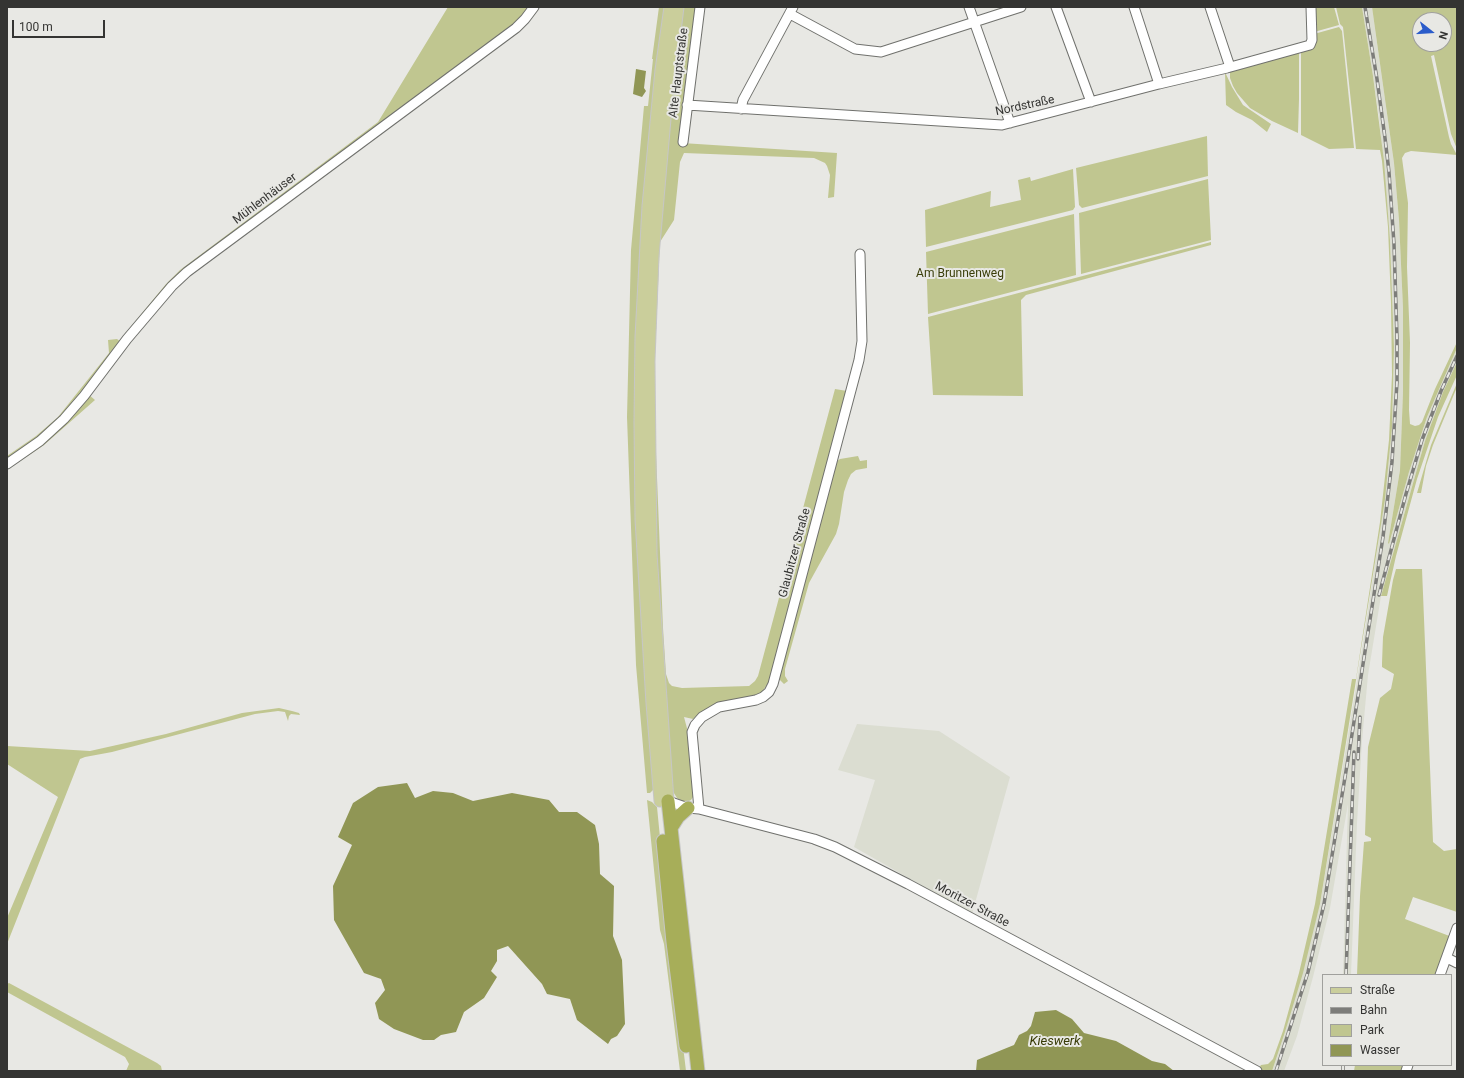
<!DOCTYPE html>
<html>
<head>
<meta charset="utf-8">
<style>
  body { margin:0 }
  #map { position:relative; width:1464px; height:1078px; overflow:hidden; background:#e8e8e4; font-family:Roboto,sans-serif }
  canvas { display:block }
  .frame { position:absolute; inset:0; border:8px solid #343432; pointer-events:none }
  .legend { position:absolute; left:1322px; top:974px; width:130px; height:92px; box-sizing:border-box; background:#e8e8e4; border:1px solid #a0a09d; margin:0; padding:5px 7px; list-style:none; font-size:12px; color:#343432 }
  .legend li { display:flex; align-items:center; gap:8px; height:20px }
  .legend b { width:20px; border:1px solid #a0a09d }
  .north { position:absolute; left:1412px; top:12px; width:40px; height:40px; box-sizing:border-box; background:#e8e8e4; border:1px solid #a0a09d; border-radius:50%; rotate:107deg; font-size:11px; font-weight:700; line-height:16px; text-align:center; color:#343432 }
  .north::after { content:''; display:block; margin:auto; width:14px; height:18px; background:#2b5cca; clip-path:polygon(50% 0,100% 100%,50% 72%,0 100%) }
  .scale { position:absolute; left:12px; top:20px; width:93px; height:18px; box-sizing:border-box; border:2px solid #343432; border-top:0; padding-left:5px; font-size:12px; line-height:14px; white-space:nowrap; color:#343432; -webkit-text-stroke:3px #e8e8e4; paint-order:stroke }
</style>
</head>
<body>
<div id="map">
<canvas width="1464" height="1078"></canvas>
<div class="frame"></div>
<ul class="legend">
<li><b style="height:5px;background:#cace9b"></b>Straße</li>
<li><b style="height:5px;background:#7d7d7a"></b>Bahn</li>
<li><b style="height:11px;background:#c0c690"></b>Park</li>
<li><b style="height:11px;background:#909655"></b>Wasser</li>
</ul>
<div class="north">N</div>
<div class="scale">100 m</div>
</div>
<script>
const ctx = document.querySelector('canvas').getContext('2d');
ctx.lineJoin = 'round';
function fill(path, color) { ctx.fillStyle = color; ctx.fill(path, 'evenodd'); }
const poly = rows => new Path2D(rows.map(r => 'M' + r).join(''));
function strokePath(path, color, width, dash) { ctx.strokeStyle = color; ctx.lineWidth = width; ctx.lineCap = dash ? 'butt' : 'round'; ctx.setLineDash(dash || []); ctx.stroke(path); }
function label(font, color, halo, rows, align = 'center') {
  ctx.font = font + ' Roboto,sans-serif'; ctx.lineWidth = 4; ctx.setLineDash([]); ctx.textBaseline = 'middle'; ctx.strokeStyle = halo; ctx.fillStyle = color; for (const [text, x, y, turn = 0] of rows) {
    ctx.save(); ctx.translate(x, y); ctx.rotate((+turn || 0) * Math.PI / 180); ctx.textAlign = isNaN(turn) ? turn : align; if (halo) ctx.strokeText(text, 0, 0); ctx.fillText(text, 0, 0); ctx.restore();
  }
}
const built = poly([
  [1362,7,1372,7,1394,163,1399,220,1403,308,1403,392,1400,470,1388,543,1389,544,1409,472,1427,417,1457,348,1457,362,1443,392,1425,441,1381,596,1368,675,1362,741,1357,823,1351,975,1343,975,1348,804,1330,908,1313,977,1297,1036,1284,1071,1272,1071,1285,1032,1320,904,1360,663,1380,531,1388,470,1393,403,1394,347,1390,240,1379,117,1373,76],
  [857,724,939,731,1010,777,972,914,854,847,875,780,838,770]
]);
const green = poly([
  [448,7,530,7,521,19,217,246,127,334,124,335,166,284,180,270,378,122],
  [659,7,666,7,650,133,654,789,650,793,647,793,636,665,627,417,631,250,644,106,648,106,653,59,652,59],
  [682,7,697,7,682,143,837,153,834,197,828,198,830,175,827,166,825,163,814,158,684,153,680,162,674,220,660,242,655,355,655,427,663,628,666,674,669,683,672,686,682,688,749,686,755,681,758,676,835,389,847,391,770,680,762,692,755,696,718,703,699,713,693,719,684,717,688,732,693,787,693,797,691,800,687,802,682,801,677,798,672,790,656,577,652,343,663,170],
  [1313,7,1334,7,1339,25,1314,32],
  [1336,7,1362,7,1373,76,1384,161,1390,240,1394,347,1392,427,1385,499,1380,531,1320,904,1303,973,1285,1032,1272,1071,1264,1071,1259,1068,1261,1065,1268,1064,1273,1059,1283,1031,1299,973,1315,904,1352,679,1356,679,1380,522,1389,440,1392,375,1391,303,1388,227,1382,161,1380,150,1356,149,1343,27,1340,24],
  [1372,7,1457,7,1457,149,1451,134,1434,55,1431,56,1449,137,1451,144,1457,155,1411,151,1405,153,1402,158,1408,203,1407,267,1410,343,1409,410,1410,424,1415,426,1419,425,1422,422,1435,389,1457,342,1457,348,1427,417,1409,472,1389,544,1388,543,1400,470,1403,392,1403,308,1399,220,1394,163],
  [1420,20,1444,20,1444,44,1420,44],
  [1339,27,1342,31,1354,148,1329,149,1301,135,1301,49,1314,34],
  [1299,50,1299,99,1298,133,1272,121,1250,108,1237,93,1233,86,1230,78,1230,70],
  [1225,72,1232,87,1243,105,1271,124,1267,132,1252,120,1236,112,1226,105],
  [1207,136,1208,176,1082,208,1079,205,1076,168],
  [1073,169,1075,207,1073,210,926,247,925,210,991,191,990,207,1021,200,1018,180,1030,177,1031,181],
  [1208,179,1211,240,1081,274,1079,213],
  [1074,214,1076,275,928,314,926,252],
  [1211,242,1211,245,1026,295,1021,300,1023,396,933,395,928,317],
  [117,339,121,342,73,405,38,439,7,461,7,456,36,436,58,417,109,353,108,340],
  [1457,362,1457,375,1438,417,1417,479,1396,556,1387,596,1381,596,1425,441,1443,392],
  [1457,383,1457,387,1433,445,1426,466,1421,493,1417,493,1431,445],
  [88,394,95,400,44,445,7,470,7,467],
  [858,456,860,461,867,460,867,468,856,470,851,474,848,480,844,492,839,524,836,534,809,583,785,669,785,676,788,681,784,684,778,678,834,463,840,459],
  [1396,569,1422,569,1433,842,1444,851,1457,849,1457,912,1413,897,1405,919,1452,937,1439,975,1357,975,1360,896,1364,842,1371,841,1371,838,1365,835,1368,747,1380,698,1391,689,1394,674,1382,667,1382,663,1383,637,1393,580],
  [279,708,292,711,299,713,300,715,291,714,289,716,288,721,285,712,278,711,255,714,112,752,85,757,80,759,7,944,7,918,58,797,7,764,7,746,90,751,166,734,242,713],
  [647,800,652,802,657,807,669,929,686,1071,680,1071,664,944,660,930],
  [9,983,157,1063,161,1066,162,1071,126,1071,129,1064,125,1057,7,992,7,984],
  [1355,1065,1406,1065,1404,1071,1354,1071]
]);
const water = poly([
  [636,69,646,71,644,88,646,91,642,97,633,94],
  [407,783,415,798,433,791,453,793,473,801,512,793,549,800,559,812,577,812,595,825,599,844,600,874,614,886,613,936,622,960,625,1024,617,1036,611,1039,608,1044,577,1020,570,999,547,994,542,984,508,946,497,950,497,961,491,971,497,977,484,998,464,1012,456,1032,441,1035,434,1040,423,1040,394,1029,379,1019,375,1003,385,990,381,979,364,973,334,920,333,886,352,845,338,837,353,803,378,787],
  [1056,1010,1072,1019,1084,1033,1116,1041,1152,1061,1165,1064,1174,1071,976,1071,977,1060,1014,1045,1019,1035,1027,1031,1031,1026,1035,1012]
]);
const minor = poly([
  [969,7,1010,123],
  [1056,7,1091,102],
  [1134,7,1159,84],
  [1210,7,1230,67],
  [790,14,855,49,881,52,1021,7],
  [687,105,1002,125,1159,84,1227,68,1310,45,1312,40,1311,7],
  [741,109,743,100,793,7],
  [683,142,700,7],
  [7,464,40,441,64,419,84,396,127,339,172,286,187,272,516,28,525,19,534,7],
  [663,801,668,801,688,808,699,809,814,839,835,847,908,884,1257,1071],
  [699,809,692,732,695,725,702,717,719,707,756,700,763,697,769,692,773,684,859,360,862,341,860,254],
  [1447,958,1457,963],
  [1440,975,1457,928],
  [1406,1071,1408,1065]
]);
const major = poly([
  [660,801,652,703,641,519,640,422,641,337,648,206,661,70,670,7],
  [668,801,651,554,649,361,653,256,667,96,678,7]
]);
const highway = poly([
  [668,801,698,1071],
  [671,828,678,817,688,808],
  [663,841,673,942,686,1046]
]);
const rail = poly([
  [1379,595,1406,494,1422,440,1441,391,1457,356],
  [1358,759,1360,717],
  [1346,975,1354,752],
  [1276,1071,1308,972,1324,904,1350,747,1383,537,1392,462,1397,382,1397,338,1394,244,1389,172,1385,138,1377,79,1365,7],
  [1343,1071,1343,1065]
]);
const streetNames = [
  ["Alte Hauptstraße",679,73,-83],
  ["Nordstraße",1025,106,-12],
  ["Mühlenhäuser",265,199,-37],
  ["Glaubitzer Straße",795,553,-75],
  ["Moritzer Straße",972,905,28]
];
const parkNames = [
  ["Am Brunnenweg",960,274]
];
const waterNames = [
  ["Kieswerk",1055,1042]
];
fill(built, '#dbddd1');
fill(green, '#c0c690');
fill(water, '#909655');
strokePath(minor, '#70716d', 11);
strokePath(major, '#c6c6c6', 13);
strokePath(highway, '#c6c6c6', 15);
strokePath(minor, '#fff', 9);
strokePath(major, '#cace9b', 11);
strokePath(highway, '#a7ae59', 13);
strokePath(rail, '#7d7d7a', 3.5);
strokePath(rail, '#e8e8e4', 2, [6]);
label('12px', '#343432', '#e8e8e4', streetNames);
label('12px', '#3a3e0a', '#e8e8e4', parkNames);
label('italic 13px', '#373a05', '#e8e8e4', waterNames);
</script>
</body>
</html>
